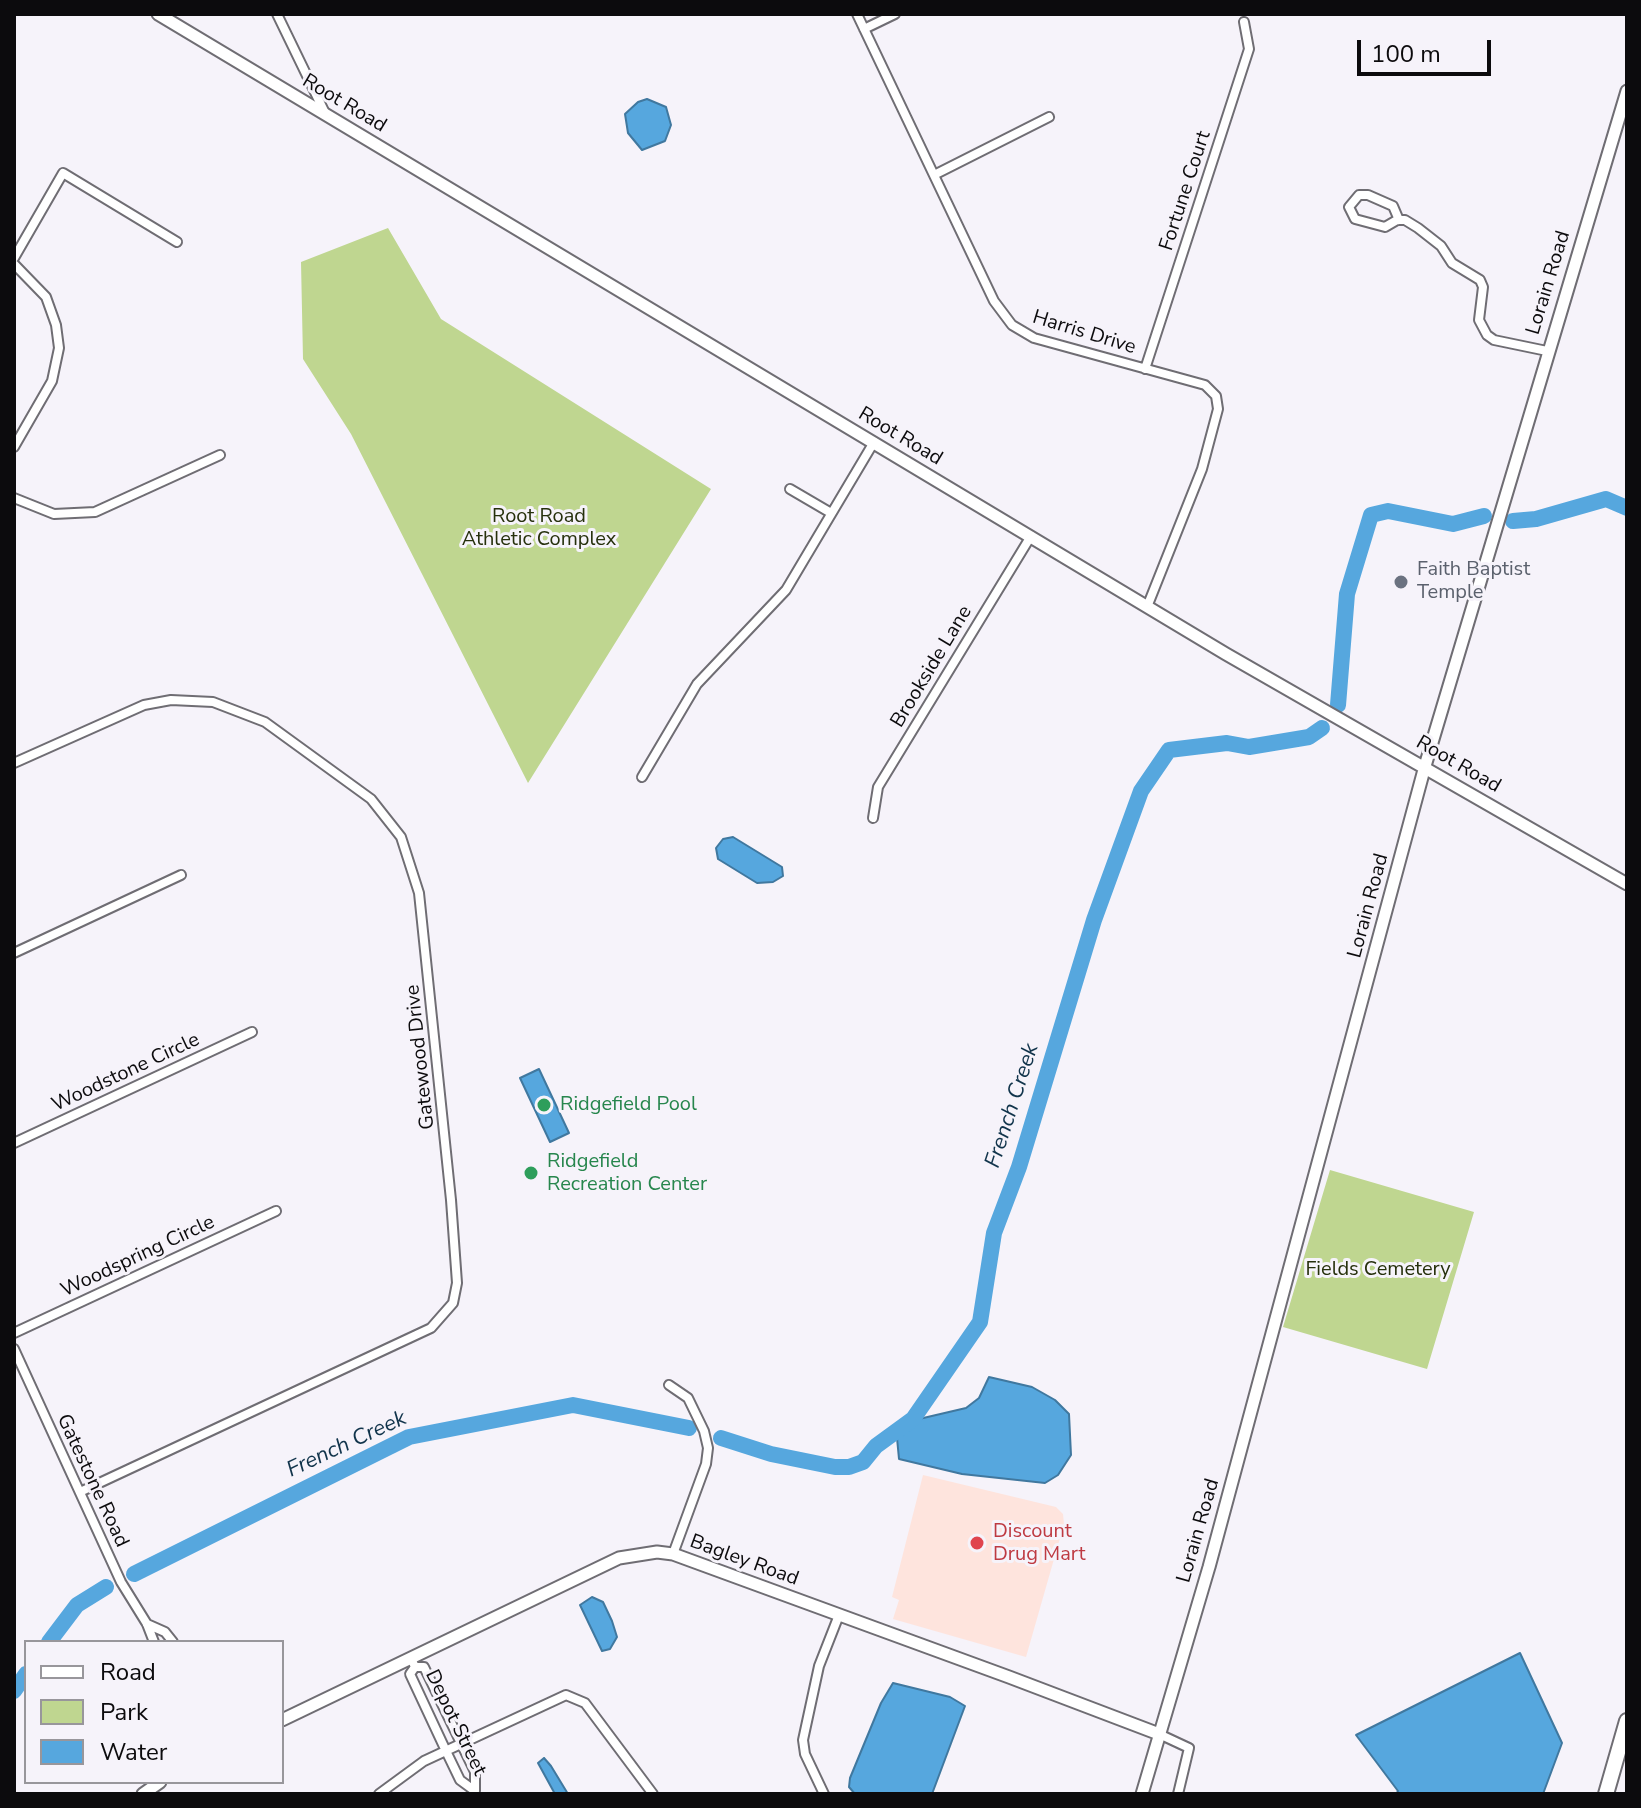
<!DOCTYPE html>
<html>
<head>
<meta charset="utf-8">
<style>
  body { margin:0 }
  #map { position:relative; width:1641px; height:1808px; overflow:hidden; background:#f6f3fa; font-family:"Nunito Sans",sans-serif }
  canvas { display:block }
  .frame { position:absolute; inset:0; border:16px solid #0c0b0d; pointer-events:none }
  .legend { position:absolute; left:24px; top:1640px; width:260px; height:144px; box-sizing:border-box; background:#f6f3fa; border:2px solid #98969b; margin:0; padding:10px 14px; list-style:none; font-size:24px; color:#0c0b0d }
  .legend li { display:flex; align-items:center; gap:16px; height:40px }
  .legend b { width:40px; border:2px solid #98969b }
  .scale { position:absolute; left:1357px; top:40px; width:134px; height:36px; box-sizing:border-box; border:4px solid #0c0b0d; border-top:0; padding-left:10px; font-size:24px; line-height:28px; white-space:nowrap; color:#0c0b0d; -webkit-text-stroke:6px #f6f3fa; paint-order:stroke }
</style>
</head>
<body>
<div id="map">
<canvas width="1641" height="1808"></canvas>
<div class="frame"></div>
<ul class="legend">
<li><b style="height:10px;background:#fff"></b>Road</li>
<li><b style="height:22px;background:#bfd690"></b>Park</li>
<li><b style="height:22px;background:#56a7de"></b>Water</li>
</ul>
<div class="scale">100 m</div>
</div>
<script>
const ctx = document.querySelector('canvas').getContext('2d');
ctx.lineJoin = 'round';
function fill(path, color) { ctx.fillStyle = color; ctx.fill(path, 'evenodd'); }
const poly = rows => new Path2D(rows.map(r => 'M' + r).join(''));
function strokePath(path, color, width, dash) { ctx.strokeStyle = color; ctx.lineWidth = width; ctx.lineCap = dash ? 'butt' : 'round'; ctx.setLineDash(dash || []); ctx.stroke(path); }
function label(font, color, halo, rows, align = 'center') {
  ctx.font = font + ' "Nunito Sans",sans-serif'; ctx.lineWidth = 6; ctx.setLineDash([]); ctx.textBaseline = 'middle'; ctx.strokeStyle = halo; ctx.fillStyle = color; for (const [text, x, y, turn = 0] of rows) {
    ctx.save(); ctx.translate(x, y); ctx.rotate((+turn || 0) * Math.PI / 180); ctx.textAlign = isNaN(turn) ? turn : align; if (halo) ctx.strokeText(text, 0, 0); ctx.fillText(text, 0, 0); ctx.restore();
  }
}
const commercial = poly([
  [923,1475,1056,1507,1063,1514,1064,1524,1026,1657,893,1619,899,1600,892,1597]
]);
const green = poly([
  [388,228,441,319,711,489,528,783,351,434,303,359,301,262],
  [1330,1170,1474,1212,1427,1369,1283,1327]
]);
const water = poly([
  [647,99,666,107,671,125,665,141,642,150,628,133,625,114,638,102,647,99],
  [733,837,782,867,783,876,773,882,757,883,718,859,716,848,723,839,733,837],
  [539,1069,569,1133,550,1142,520,1078,539,1069],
  [989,1377,1032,1387,1055,1400,1069,1414,1071,1455,1058,1475,1045,1483,962,1474,899,1459,897,1438,919,1419,966,1408,979,1398,989,1377],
  [592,1597,603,1602,612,1621,617,1637,610,1649,602,1651,580,1605,592,1597],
  [1520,1653,1562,1743,1543,1794,1396,1794,1398,1791,1356,1735,1520,1653],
  [893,1683,950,1697,965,1706,932,1794,855,1794,849,1787,850,1778,881,1703,893,1683],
  [544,1758,551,1766,568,1794,555,1794,538,1763,544,1758]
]);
const river = poly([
  [1513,521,1536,519,1606,499,1627,508],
  [1338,705,1347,594,1371,515,1388,511,1453,524,1484,516],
  [721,1438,771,1454,835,1467,849,1467,863,1462,876,1446,913,1419,980,1322,994,1233,1019,1167,1094,920,1141,791,1169,750,1227,743,1249,747,1309,737,1322,728],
  [134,1574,409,1437,573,1405,689,1428],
  [49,1642,77,1605,106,1587],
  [14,1691,26,1674]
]);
const street = poly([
  [277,14,325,113],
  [857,14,994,301,1012,325,1034,338,1205,385,1216,396,1218,409,1202,469,1147,607],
  [864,29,895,14],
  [934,175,1049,117],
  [1399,220,1393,206,1368,195,1359,195,1349,207,1355,219,1385,227,1397,220,1405,220,1418,228,1441,246,1452,263,1480,280,1483,287,1479,320,1487,335,1494,340,1547,351],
  [14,258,63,173,177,242],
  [14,264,46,297,56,325,59,348,52,381,14,447],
  [1145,369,1249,49,1244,22],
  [790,489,831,513],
  [14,498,54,514,95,512,220,455],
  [14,763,144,705,171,700,213,702,265,722,371,799,401,837,419,893,451,1200,457,1283,453,1303,431,1328,80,1492],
  [642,777,697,684,786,590,874,442],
  [873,818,878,787,1031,536],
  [14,953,181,875],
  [14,1143,252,1032],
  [14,1333,276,1211],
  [14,1349,121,1582,147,1624,154,1642],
  [669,1385,688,1398,704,1431,708,1448,706,1464,673,1554],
  [147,1624,165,1632,173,1642],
  [411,1658,415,1667,424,1667,475,1772,475,1791,460,1780,446,1751,410,1674,415,1667],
  [1159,1734,1189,1748,1178,1794],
  [379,1794,424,1761,566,1695,585,1703,653,1794],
  [824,1794,805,1754,803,1740,819,1666,839,1615]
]);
const secondary = poly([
  [158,14,1226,654,1627,884],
  [282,1720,619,1558,657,1552,673,1554,1009,1677,1159,1734],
  [143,1794,160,1782],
  [1142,1794,1209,1567,1425,766,1627,91]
]);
const highway = poly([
  [1606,1794,1627,1721]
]);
const markers = [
  [1401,582,8,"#6b7280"],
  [544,1105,8,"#2e9e5b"],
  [531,1173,8,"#2e9e5b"],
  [977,1543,8,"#e0444e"]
];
const streetNames = [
  ["Root Road",344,104,31],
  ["Fortune Court",1186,191,-72],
  ["Lorain Road",1549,283,-73],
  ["Harris Drive",1084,333,17],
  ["Root Road",900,437,31],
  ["Brookside Lane",932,667,-59],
  ["Root Road",1458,765,30],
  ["Lorain Road",1369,906,-75],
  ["Gatewood Drive",421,1057,-96],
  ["Woodstone Circle",126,1073,-25],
  ["Woodspring Circle",138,1257,-25],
  ["Gatestone Road",92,1481,65],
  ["Lorain Road",1199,1531,-74],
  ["Bagley Road",744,1561,20],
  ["Depot Street",455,1723,64]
];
const parkNames = [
  ["Root Road",539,517],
  ["Athletic Complex",539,540],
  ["Fields Cemetery",1378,1270]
];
const worshipNames = [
  ["Faith Baptist",1417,570],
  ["Temple",1417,593]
];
const leisureNames = [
  ["Ridgefield Pool",560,1105],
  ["Ridgefield",547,1162],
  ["Recreation Center",547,1185]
];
const healthNames = [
  ["Discount",993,1532],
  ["Drug Mart",993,1555]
];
const waterNames = [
  ["French Creek",1013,1106,-72],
  ["French Creek",347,1445,-25]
];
fill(commercial, '#fee4dd');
fill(green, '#bfd690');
fill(water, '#56a7de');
strokePath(water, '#40789f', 2);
strokePath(river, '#56a7de', 16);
strokePath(street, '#6f6d73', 12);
strokePath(secondary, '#6f6d73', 15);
strokePath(highway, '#6f6d73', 18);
strokePath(street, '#fff', 8);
strokePath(secondary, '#fff', 11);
strokePath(highway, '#fff', 14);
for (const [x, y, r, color] of markers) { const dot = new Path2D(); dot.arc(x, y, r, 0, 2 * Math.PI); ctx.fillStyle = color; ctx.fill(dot); strokePath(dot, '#f6f3fa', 3); }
label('20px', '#0c0b0d', '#f6f3fa', streetNames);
label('20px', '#26300c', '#f6f3fa', parkNames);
label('20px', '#5b616d', '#f6f3fa', worshipNames, 'left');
label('20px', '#27864d', '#f6f3fa', leisureNames, 'left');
label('20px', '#be3a42', '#f6f3fa', healthNames, 'left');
label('italic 22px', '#11344b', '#f6f3fa', waterNames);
</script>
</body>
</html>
